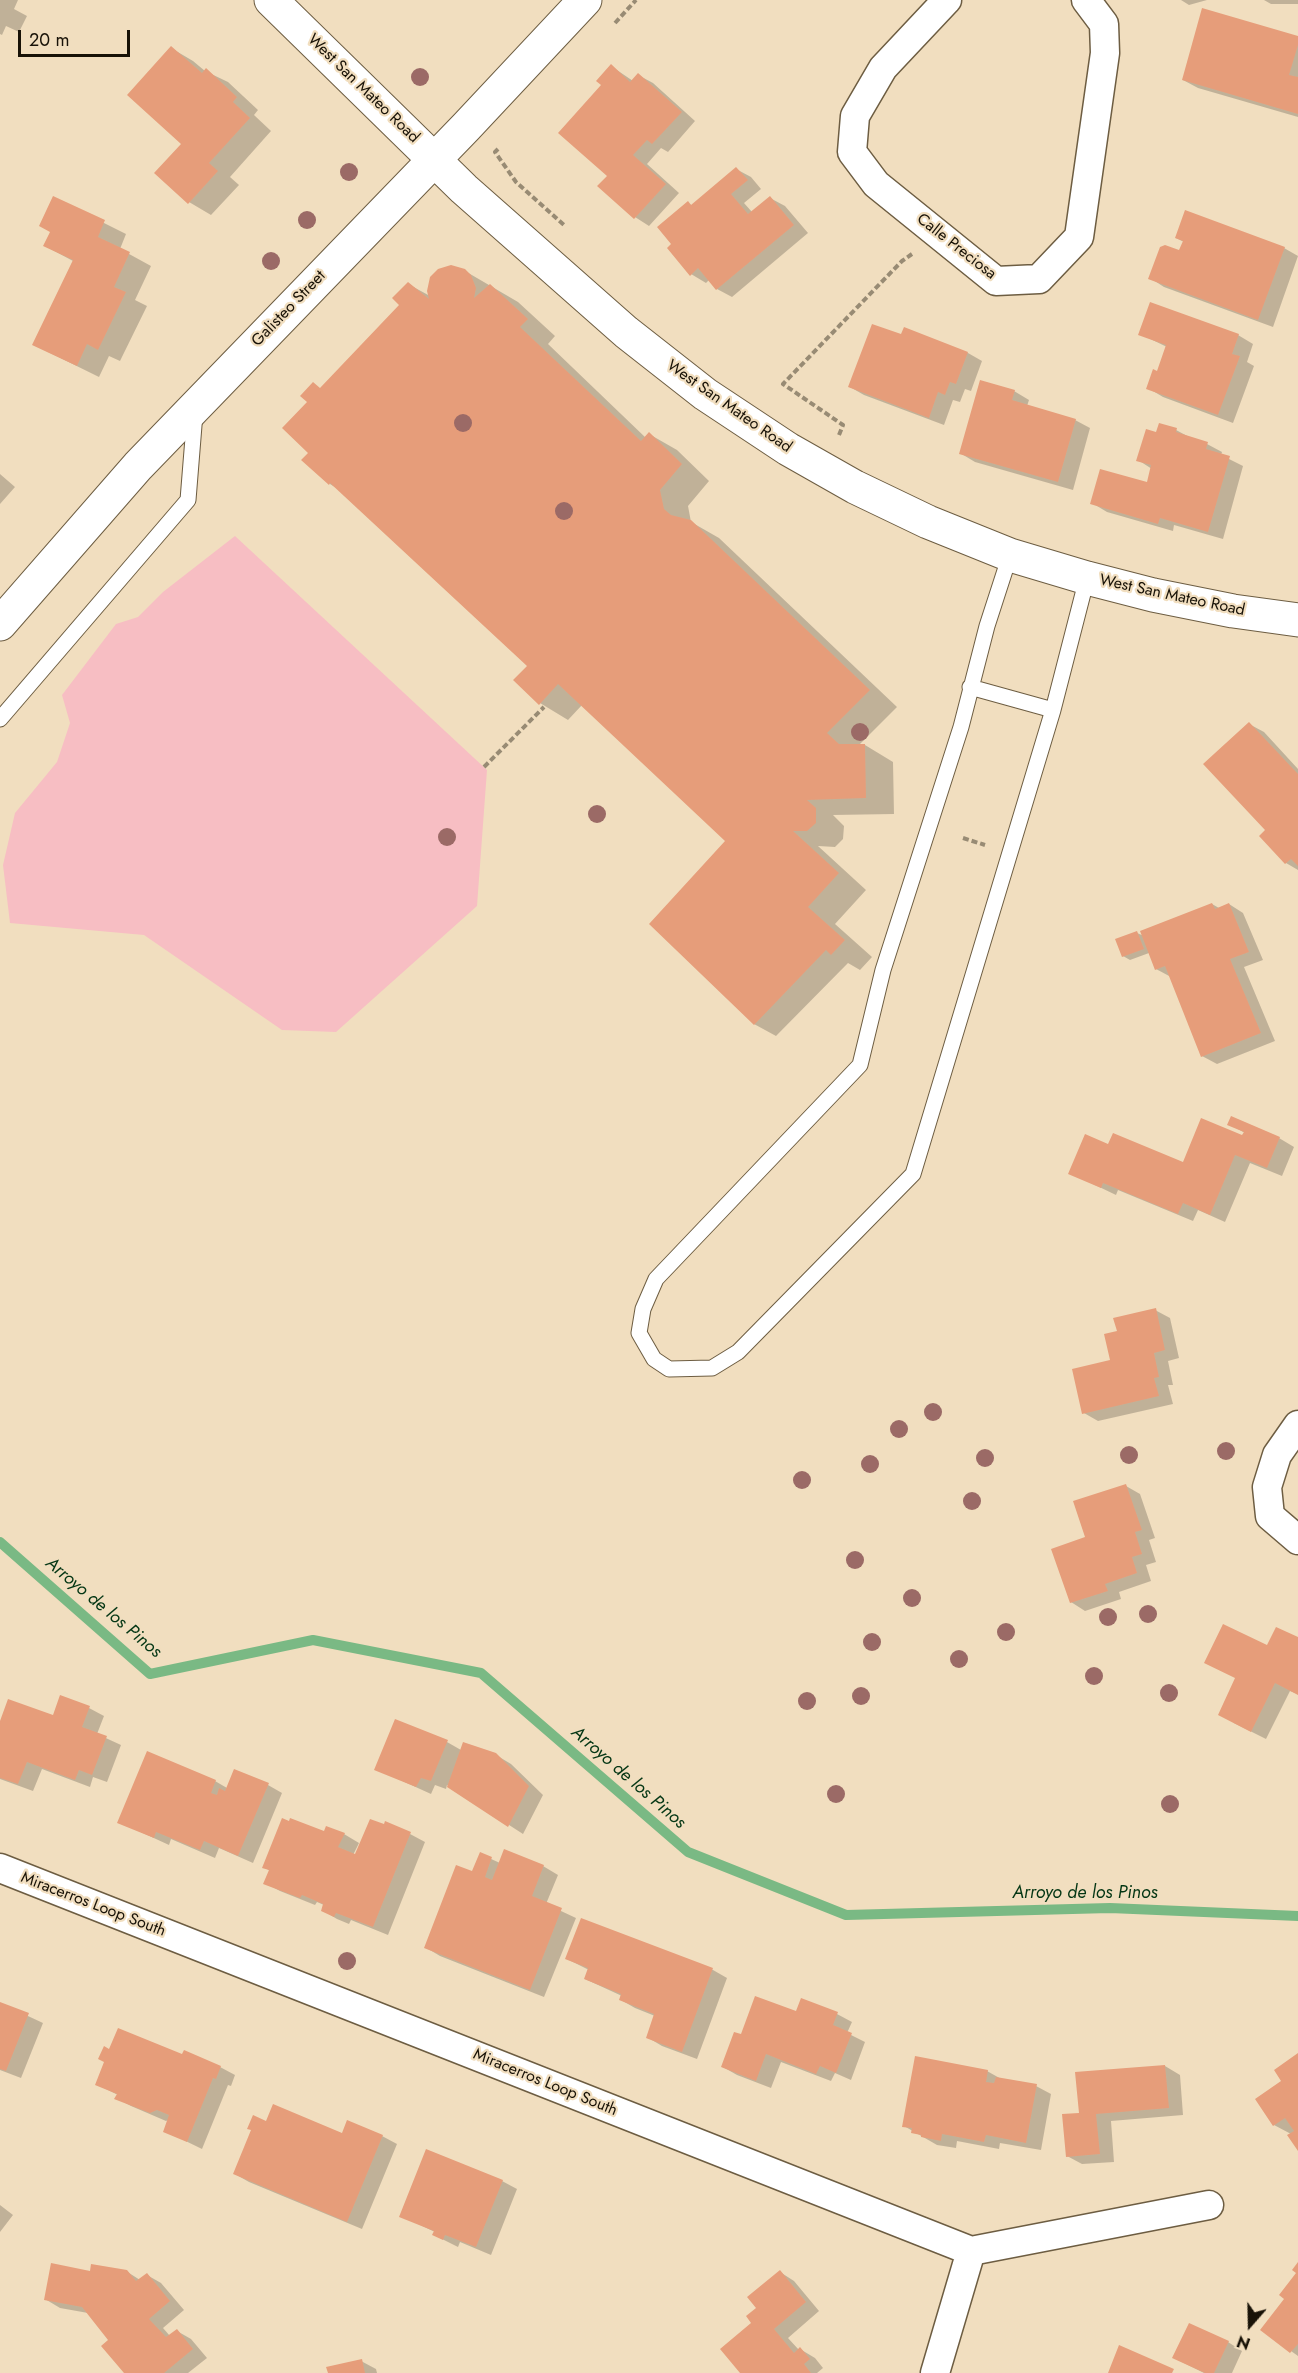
<!DOCTYPE html>
<html>
<head>
<meta charset="utf-8">
<style>
  body { margin:0 }
  #map { position:relative; width:1298px; height:2373px; overflow:hidden; background:#f1debf; font-family:Jost,sans-serif }
  canvas { display:block }
  .north { position:absolute; left:1220px; top:2295px; width:60px; height:60px; -webkit-text-stroke:4px #f1debf; paint-order:stroke; rotate:200deg; font-size:16px; font-weight:700; line-height:24px; text-align:center; color:#181207 }
  .north::after { content:''; display:block; margin:auto; width:21px; height:27px; background:#181207; clip-path:polygon(50% 0,100% 100%,50% 72%,0 100%) }
  .scale { position:absolute; left:18px; top:30px; width:112px; height:27px; box-sizing:border-box; border:3px solid #181207; border-top:0; padding-left:8px; font-size:18px; line-height:21px; white-space:nowrap; color:#181207; -webkit-text-stroke:4px #f1debf; paint-order:stroke }
</style>
</head>
<body>
<div id="map">
<canvas width="1298" height="2373"></canvas>
<div class="north">N</div>
<div class="scale">20 m</div>
</div>
<script>
const ctx = document.querySelector('canvas').getContext('2d');
ctx.lineJoin = 'round';
function fill(path, color) { ctx.fillStyle = color; ctx.fill(path, 'evenodd'); }
const poly = rows => new Path2D(rows.map(r => 'M' + r).join(''));
function strokePath(path, color, width, dash) { ctx.strokeStyle = color; ctx.lineWidth = width; ctx.lineCap = dash ? 'butt' : 'round'; ctx.setLineDash(dash || []); ctx.stroke(path); }
function label(font, color, halo, rows, align = 'center') {
  ctx.font = font + ' Jost,sans-serif'; ctx.lineWidth = 4.5; ctx.setLineDash([]); ctx.textBaseline = 'middle'; ctx.strokeStyle = halo; ctx.fillStyle = color; for (const [text, x, y, turn = 0] of rows) {
    ctx.save(); ctx.translate(x, y); ctx.rotate((+turn || 0) * Math.PI / 180); ctx.textAlign = isNaN(turn) ? turn : align; if (halo) ctx.strokeText(text, 0, 0); ctx.fillText(text, 0, 0); ctx.restore();
  }
}
const green = poly([
  [235,536,487,770,477,906,336,1032,282,1030,144,935,10,923,3,865,15,813,57,762,70,723,62,695,116,624,138,617,163,592]
]);
const shadow = poly([
  [0,0,18,0,14,9,27,16,19,32,6,26,2,35,0,34],
  [1181,0,1207,0,1189,5],
  [1264,0,1298,0,1298,4,1271,4],
  [1298,38,1298,117,1198,88,1183,80],
  [171,48,193,61,205,71,228,82,258,110,254,115,271,131,230,177,239,185,211,215,189,202],
  [611,66,633,81,638,75,653,83,695,121,668,152,661,148,647,164,679,193,649,226,635,217,609,176,603,85],
  [736,169,751,177,761,189,744,203,752,212,770,198,785,206,808,233,732,297,717,289,710,279,706,283,691,274,673,244,688,203,693,206],
  [54,198,126,234,120,249,151,266,135,300,147,306,120,361,109,356,99,377,34,345,73,261,45,246,52,232],
  [1176,238,1284,248,1298,256,1273,327,1164,287,1150,278,1180,252,1184,242],
  [465,271,518,302,555,336,548,344,646,438,649,434,677,450,709,481,688,506,691,522,719,538,897,707,859,745,865,745,893,762,894,814,833,815,844,826,843,839,835,847,818,846,866,890,835,924,872,957,860,970,848,963,776,1036,754,1024,727,841,582,705,568,720,540,703,529,666,341,491,330,484,303,460,310,453,321,389,401,305,408,284,430,296],
  [1140,334,1238,335,1253,344,1247,362,1254,366,1233,423,1163,397,1148,388,1158,373,1167,347],
  [902,336,968,353,982,361,971,391,965,389,960,402,953,400,944,425,864,395,850,387],
  [1014,391,1029,400,1027,406,1075,420,1090,428,1073,490,975,462,960,453],
  [1176,430,1191,438,1207,444,1222,452,1221,455,1243,466,1223,539,1174,525,1173,531,1107,512,1092,503,1148,484,1152,469,1138,460,1157,434],
  [0,474,15,487,0,504],
  [1249,724,1264,732,1298,769,1298,870,1286,863,1262,836,1267,830],
  [1212,904,1219,908,1229,904,1243,913,1263,960,1244,967,1275,1041,1217,1064,1202,1056,1171,977,1156,969,1149,953,1130,960,1123,956,1137,933,1144,936],
  [1229,1124,1279,1138,1294,1147,1282,1176,1250,1163,1225,1222,1198,1210,1193,1221,1118,1190,1116,1195,1070,1173,1109,1146,1184,1164,1243,1137,1245,1133],
  [1155,1310,1170,1318,1179,1358,1168,1361,1173,1385,1168,1385,1173,1404,1098,1421,1084,1413,1112,1361,1118,1332],
  [1126,1486,1140,1494,1155,1538,1149,1540,1156,1562,1146,1565,1151,1581,1119,1592,1121,1599,1085,1611,1071,1602,1087,1538],
  [1298,1639,1298,1694,1290,1691,1266,1739,1234,1723,1268,1647],
  [89,1708,104,1716,97,1734,121,1745,107,1782,93,1777,90,1787,42,1769,33,1791,0,1779,0,1725,53,1717],
  [447,1742,461,1750,496,1755,511,1764,543,1795,523,1834,447,1785,446,1789,435,1785,431,1794,376,1769],
  [215,1781,227,1788,268,1785,282,1793,253,1863,219,1848,215,1858,171,1839,169,1845,119,1822],
  [324,1833,344,1834,359,1843,353,1855,410,1834,425,1842,388,1935,351,1920,349,1924,337,1919,322,1910,324,1905,317,1902,315,1905,280,1891,265,1883,270,1871,264,1867],
  [480,1854,500,1863,543,1866,558,1875,546,1904,576,1918,544,1997,440,1956,425,1947,473,1873],
  [581,1920,713,1970,727,1978,697,2059,662,2046,647,2037,655,2016,635,2008,621,2000,622,1996,585,1979,589,1970,567,1959],
  [0,2003,43,2023,21,2078,0,2070],
  [796,2013,837,2014,852,2022,847,2033,865,2042,851,2080,835,2073,831,2081,781,2062,771,2088,737,2075,723,2067,742,2036],
  [110,2051,183,2056,220,2067,235,2075,231,2086,228,2085,202,2149,165,2131,170,2119,166,2121,131,2106,116,2098,118,2095,96,2084],
  [1298,2055,1298,2148,1291,2134,1274,2125],
  [1165,2066,1180,2075,1183,2115,1111,2121,1114,2162,1082,2164,1067,2156,1081,2114],
  [987,2071,1003,2080,1036,2086,1051,2094,1041,2150,1000,2143,999,2149,957,2141,956,2148,937,2145,904,2126],
  [267,2122,343,2135,382,2136,397,2144,362,2229,249,2182,235,2174],
  [502,2181,517,2189,491,2255,460,2242,458,2247,434,2235,435,2232,401,2216],
  [0,2205,13,2215,0,2232],
  [1298,2264,1298,2356,1291,2351,1286,2299,1298,2272],
  [126,2271,140,2280,147,2275,161,2283,184,2310,163,2328,170,2336,177,2331,191,2339,207,2358,188,2373,126,2373,110,2340,88,2313,60,2308,45,2299,91,2272],
  [780,2272,794,2281,819,2311,788,2338,799,2350,800,2349,815,2358,823,2368,817,2373,742,2373,758,2308],
  [1228,2342,1242,2351,1232,2373,1204,2373,1174,2358],
  [361,2361,376,2369,377,2373,329,2373]
]);
const stream = poly([
  [0,1542,150,1674,313,1640,481,1673,688,1852,846,1915,1110,1908,1298,1916]
]);
const building = poly([
  [1202,8,1298,36,1298,45,1289,75,1298,77,1298,114,1182,80],
  [171,46,202,73,206,68,237,97,233,102,250,118,209,163,218,171,188,204,154,173,181,144,127,95],
  [611,64,630,82,638,73,682,112,652,144,647,140,633,155,666,184,634,219,597,186,607,176,558,133,601,85,596,81],
  [736,167,748,180,731,194,748,214,770,196,794,225,716,290,698,268,690,276,667,248,671,244,657,227,688,201,691,205],
  [53,196,105,220,98,237,130,252,114,287,126,292,98,350,87,344,77,366,32,345,73,260,43,246,50,232,39,226],
  [1185,210,1285,247,1258,320,1148,279,1160,247,1165,245,1179,250,1183,241,1175,238],
  [451,265,465,269,471,275,476,288,474,298,490,284,528,319,520,327,641,441,649,432,682,464,660,490,664,509,671,515,691,520,870,690,827,733,839,744,865,744,866,798,807,800,816,808,816,823,807,831,793,831,839,873,808,907,845,940,831,955,826,950,754,1025,649,924,725,841,558,684,539,705,513,680,527,666,330,483,329,485,301,460,308,453,282,428,307,402,300,396,313,382,320,388,399,305,392,298,408,282,429,299,427,291,430,277,438,269],
  [1150,302,1239,334,1232,354,1240,356,1218,415,1146,389,1153,369,1157,371,1166,345,1138,335],
  [872,324,901,334,904,327,968,352,956,384,950,382,945,395,938,392,929,418,848,387],
  [980,380,1015,390,1012,400,1076,419,1058,482,959,454],
  [1159,423,1177,428,1176,432,1208,442,1206,449,1230,456,1208,532,1160,518,1158,524,1090,504,1100,469,1147,482,1151,465,1136,461,1146,429,1156,432],
  [1249,722,1298,774,1298,866,1291,859,1285,864,1259,836,1265,830,1203,764],
  [1212,903,1215,909,1229,903,1249,952,1230,959,1261,1033,1201,1057,1165,966,1155,970,1140,931],
  [1137,931,1144,949,1122,957,1115,939],
  [1231,1116,1280,1137,1267,1168,1235,1155,1210,1215,1183,1203,1178,1214,1103,1183,1101,1188,1068,1174,1085,1134,1108,1144,1113,1133,1183,1162,1201,1118,1242,1135,1244,1132,1227,1125],
  [1156,1308,1165,1350,1154,1353,1159,1377,1154,1378,1159,1396,1082,1414,1072,1369,1110,1360,1104,1334,1117,1331,1113,1318],
  [1126,1484,1142,1530,1135,1532,1142,1554,1132,1557,1137,1573,1105,1584,1108,1591,1070,1603,1051,1549,1085,1537,1073,1501],
  [1223,1624,1267,1645,1276,1627,1298,1637,1298,1695,1275,1683,1251,1732,1218,1715,1235,1678,1204,1663],
  [60,1695,90,1706,82,1727,107,1736,92,1775,79,1770,75,1780,27,1762,18,1784,0,1778,0,1721,8,1699,53,1715],
  [395,1719,448,1740,431,1781,421,1778,416,1787,374,1770],
  [463,1742,496,1753,529,1786,508,1827,447,1787],
  [147,1751,216,1780,211,1793,217,1795,219,1788,225,1791,234,1769,269,1783,238,1856,204,1841,200,1850,156,1832,154,1838,117,1823],
  [282,1818,289,1821,290,1818,324,1831,326,1826,345,1833,338,1847,355,1854,370,1819,384,1824,385,1821,411,1832,373,1927,336,1913,334,1917,321,1911,323,1904,302,1895,300,1898,263,1884,269,1870,262,1868],
  [504,1849,544,1865,532,1896,562,1908,530,1990,424,1948,456,1865,472,1871,480,1852,492,1857,485,1877,492,1880],
  [581,1918,713,1968,682,2052,646,2038,654,2014,619,2000,621,1994,584,1979,588,1968,565,1959],
  [755,1996,796,2011,801,1998,838,2012,833,2025,852,2033,836,2073,820,2066,816,2074,766,2054,756,2081,721,2067,734,2032,741,2034],
  [0,2002,29,2013,6,2071,0,2069],
  [118,2028,182,2054,184,2050,221,2066,216,2079,213,2078,187,2142,163,2132,169,2115,157,2110,150,2113,114,2099,117,2094,95,2085,104,2062,98,2059,104,2046,109,2049],
  [1298,2053,1298,2151,1287,2135,1294,2131,1285,2118,1273,2126,1255,2099,1281,2081,1274,2070],
  [915,2056,988,2070,986,2082,994,2083,996,2077,1037,2084,1026,2143,986,2135,984,2142,942,2134,941,2141,921,2137,921,2135,911,2133,912,2128,902,2127],
  [1165,2065,1169,2108,1096,2114,1100,2154,1066,2157,1062,2114,1079,2113,1075,2072],
  [273,2104,342,2133,347,2120,383,2135,347,2222,233,2174,251,2130,247,2129,253,2115,266,2121],
  [426,2149,503,2180,476,2247,445,2235,443,2240,432,2235,434,2231,399,2217],
  [1298,2262,1298,2344,1290,2353,1260,2330,1284,2299,1279,2295,1296,2273,1292,2270],
  [51,2263,90,2271,91,2264,127,2270,136,2281,147,2273,170,2301,149,2319,166,2337,177,2329,193,2349,164,2373,124,2373,101,2346,108,2340,82,2307,44,2300],
  [780,2270,806,2302,774,2329,794,2353,800,2347,810,2359,804,2364,811,2373,740,2373,720,2349,751,2323,746,2316,756,2308,747,2297],
  [1189,2323,1229,2341,1214,2373,1205,2373,1172,2358],
  [1119,2345,1174,2369,1172,2373,1108,2373],
  [362,2359,365,2373,328,2373,326,2367]
]);
const path = poly([
  [615,23,636,0],
  [498,149,495,152,516,182,565,226],
  [839,435,843,425,783,384,902,261,912,254],
  [484,767,544,707],
  [963,838,985,845]
]);
const lane = poly([
  [1010,555,987,626,961,727,883,970,860,1065,656,1279,643,1309,639,1333,654,1359,669,1369,712,1368,738,1352,913,1174,1053,710,1087,578],
  [970,687,1053,710],
  [0,719,188,500,195,413]
]);
const street = poly([
  [947,0,883,68,855,116,852,152,876,184,996,281,1039,279,1079,237,1105,53,1104,24,1086,0],
  [1298,1425,1277,1455,1267,1487,1270,1516,1298,1540],
  [0,1868,971,2251],
  [971,2251,1209,2205],
  [935,2373,971,2251]
]);
const secondary = poly([
  [271,0,464,189,626,332,705,394,788,449,855,487,928,522,1010,555,1087,578,1153,595,1233,611,1298,620],
  [0,624,138,466,466,127,585,0]
]);
const trees = [
  [420,77],
  [349,172],
  [307,220],
  [271,261],
  [463,423],
  [564,511],
  [860,732],
  [597,814],
  [447,837],
  [933,1412],
  [899,1429],
  [1226,1451],
  [1129,1455],
  [985,1458],
  [870,1464],
  [802,1480],
  [972,1501],
  [855,1560],
  [912,1598],
  [1148,1614],
  [1108,1617],
  [1006,1632],
  [872,1642],
  [959,1659],
  [1094,1676],
  [1169,1693],
  [861,1696],
  [807,1701],
  [836,1794],
  [1170,1804],
  [347,1961]
];
const streetNames = [
  ["West San Mateo Road",363,89,44],
  ["Calle Preciosa",956,247,38],
  ["Galisteo Street",289,309,-46],
  ["West San Mateo Road",729,407,35],
  ["West San Mateo Road",1172,596,12],
  ["Miracerros Loop South",93,1905,21],
  ["Miracerros Loop South",545,2083,22]
];
const waterNames = [
  ["Arroyo de los Pinos",103,1608,40],
  ["Arroyo de los Pinos",628,1778,41],
  ["Arroyo de los Pinos",1085,1894]
];
fill(green, '#f7bec3');
fill(shadow, '#0003');
strokePath(stream, '#7ab984', 10);
fill(building, '#e69d7a');
strokePath(lane, '#6d5d42', 17);
strokePath(street, '#6d5d42', 31);
strokePath(secondary, '#6d5d42', 35);
strokePath(path, '#988b74', 4, [6, 3]);
strokePath(lane, '#fff', 15);
strokePath(street, '#fff', 28);
strokePath(secondary, '#fff', 33);
ctx.fillStyle = '#9b6a66';
for (const [x, y] of trees) { ctx.beginPath(); ctx.arc(x, y, 9, 0, 2 * Math.PI); ctx.fill(); }
label('16px', '#181207', '#f1debf', streetNames);
label('italic 18px', '#043614', '#f1debf', waterNames);
</script>
</body>
</html>
